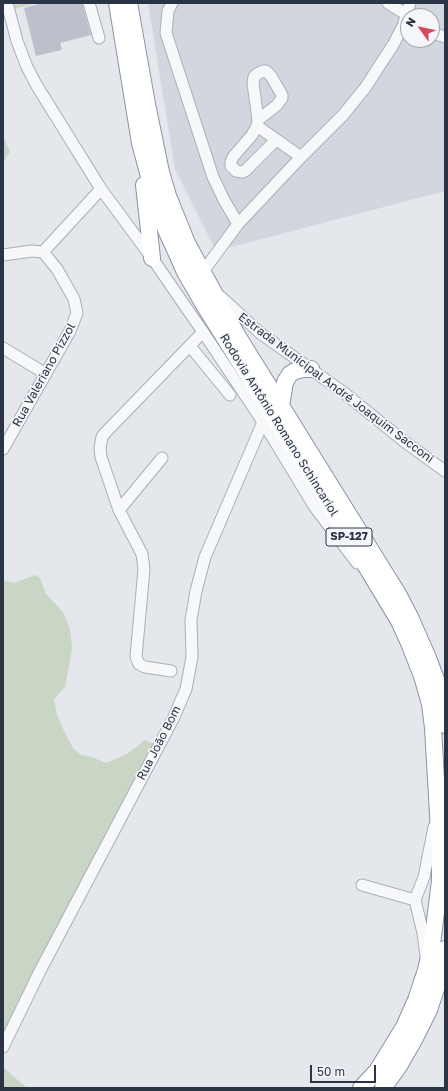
<!DOCTYPE html>
<html>
<head>
<meta charset="utf-8">
<style>
  body { margin:0 }
  #map { position:relative; width:448px; height:1091px; overflow:hidden; background:#e4e7ec; font-family:"Golos Text",sans-serif }
  canvas { display:block }
  .frame { position:absolute; inset:0; border:4px solid #2b3445; pointer-events:none }
  .north { position:absolute; left:400px; top:8px; width:40px; height:40px; box-sizing:border-box; background:#f4f6f9; border:1px solid #a4a8b1; border-radius:50%; rotate:303deg; font-size:11px; font-weight:700; line-height:16px; text-align:center; color:#2b3445 }
  .north::after { content:''; display:block; margin:auto; width:14px; height:18px; background:#d1495b; clip-path:polygon(50% 0,100% 100%,50% 72%,0 100%) }
  .scale { position:absolute; left:310px; top:1065px; width:66px; height:18px; box-sizing:border-box; border:2px solid #2b3445; border-top:0; padding-left:5px; font-size:12px; line-height:14px; white-space:nowrap; color:#2b3445; -webkit-text-stroke:3px #f4f6f9; paint-order:stroke }
</style>
</head>
<body>
<div id="map">
<canvas width="448" height="1091"></canvas>
<div class="frame"></div>
<div class="north">N</div>
<div class="scale">50 m</div>
</div>
<script>
const ctx = document.querySelector('canvas').getContext('2d');
ctx.lineJoin = 'round';
function fill(path, color) { ctx.fillStyle = color; ctx.fill(path, 'evenodd'); }
const poly = rows => new Path2D(rows.map(r => 'M' + r).join(''));
function strokePath(path, color, width, dash) { ctx.strokeStyle = color; ctx.lineWidth = width; ctx.lineCap = dash ? 'butt' : 'round'; ctx.setLineDash(dash || []); ctx.stroke(path); }
function label(font, color, halo, rows, align = 'center') {
  ctx.font = font + ' "Golos Text",sans-serif'; ctx.lineWidth = 3.5; ctx.setLineDash([]); ctx.textBaseline = 'middle'; ctx.strokeStyle = halo; ctx.fillStyle = color; for (const [text, x, y, turn = 0] of rows) {
    ctx.save(); ctx.translate(x, y); ctx.rotate((+turn || 0) * Math.PI / 180); ctx.textAlign = isNaN(turn) ? turn : align; if (halo) ctx.strokeText(text, 0, 0); ctx.fillText(text, 0, 0); ctx.restore();
  }
}
const built = poly([
  [148,3,445,3,445,191,216,251,175,169],
  [408,16,432,16,432,40,408,40]
]);
const green = poly([
  [13,3,37,3,14,9],
  [3,136,10,152,3,162],
  [35,575,40,578,46,594,63,612,70,629,72,649,65,687,54,699,57,715,64,731,73,748,81,755,92,757,106,763,127,754,145,740,153,744,36,966,3,1034,3,580,14,583],
  [3,1067,27,1088,3,1088]
]);
const building = poly([
  [42,3,82,3,91,35,60,43,62,50,36,56,24,8]
]);
const minor = poly([
  [7,3,17,41,27,67,37,86,101,189,152,258,203,332,263,422,314,506,357,563],
  [89,3,99,38],
  [172,3,168,11,166,33,213,177,224,200,238,224],
  [388,3,409,16],
  [432,33,445,37],
  [258,120,277,105,282,98,282,95,271,76,266,71,263,71,257,74,254,77,253,83,258,120,257,126,252,135,233,157,231,162,231,166,236,171,242,172,245,171,276,140],
  [257,126,301,157],
  [43,252,101,189],
  [3,255,32,251,43,252,57,269,74,299,77,313,70,331,3,449],
  [202,273,238,224,301,157,343,115,365,88,393,45,403,26,410,3],
  [221,297,260,333,343,392,405,442,445,471],
  [190,346,230,395],
  [3,348,46,374],
  [119,510,162,458],
  [171,671,145,667,139,664,136,657,144,569,142,554,119,510,101,457,100,448,102,437,105,433,203,332],
  [362,885,415,900],
  [426,956,423,933,415,900,424,877,434,827],
  [3,1047,40,971,173,719,186,689,192,657,191,620,196,591,205,557,263,422]
]);
const highway = poly([
  [117,3,140,143,155,199,166,230,177,254,185,272,204,305,328,503,399,621,409,643,422,676,430,704,433,728,440,848,440,881,432,944,426,970,416,1000,404,1027,377,1071,361,1088],
  [129,3,147,104,161,172,168,196,187,243,237,335,398,594,410,617,428,658,437,682,443,710,445,725],
  [144,185,152,258],
  [281,406,285,382,290,374,295,371,304,369,311,369],
  [383,1088,399,1066,415,1038,429,1010,438,983,445,949]
]);
const shields = [
  [349,537,46]
];
const shieldNames = [
  ["SP-127",349,537]
];
const streetNames = [
  ["Rua Valeriano Pizzol",44,375,-61],
  ["Estrada Municipal André Joaquim Sacconi",336,388,37],
  ["Rodovia Antônio Romano Schincariol",279,425,58],
  ["Rua João Bom",159,743,-63]
];
fill(built, '#d2d6de');
fill(green, '#c9d6c5');
fill(building, '#bbc0ca');
strokePath(minor, '#a9aeb7', 13);
strokePath(highway, '#8b94a3', 18);
strokePath(minor, '#f7f8fa', 11);
strokePath(highway, '#fff', 16);
for (const [x, y, w] of shields) { const box = new Path2D(); box.roundRect(x - w / 2, y - 9, w, 18, 3); ctx.fillStyle = '#f4f6f9'; ctx.fill(box); strokePath(box, '#2b3445', 1); }
label('bold 11px', '#2b3445', null, shieldNames);
label('12px', '#2b3445', '#f4f6f9', streetNames);
</script>
</body>
</html>
